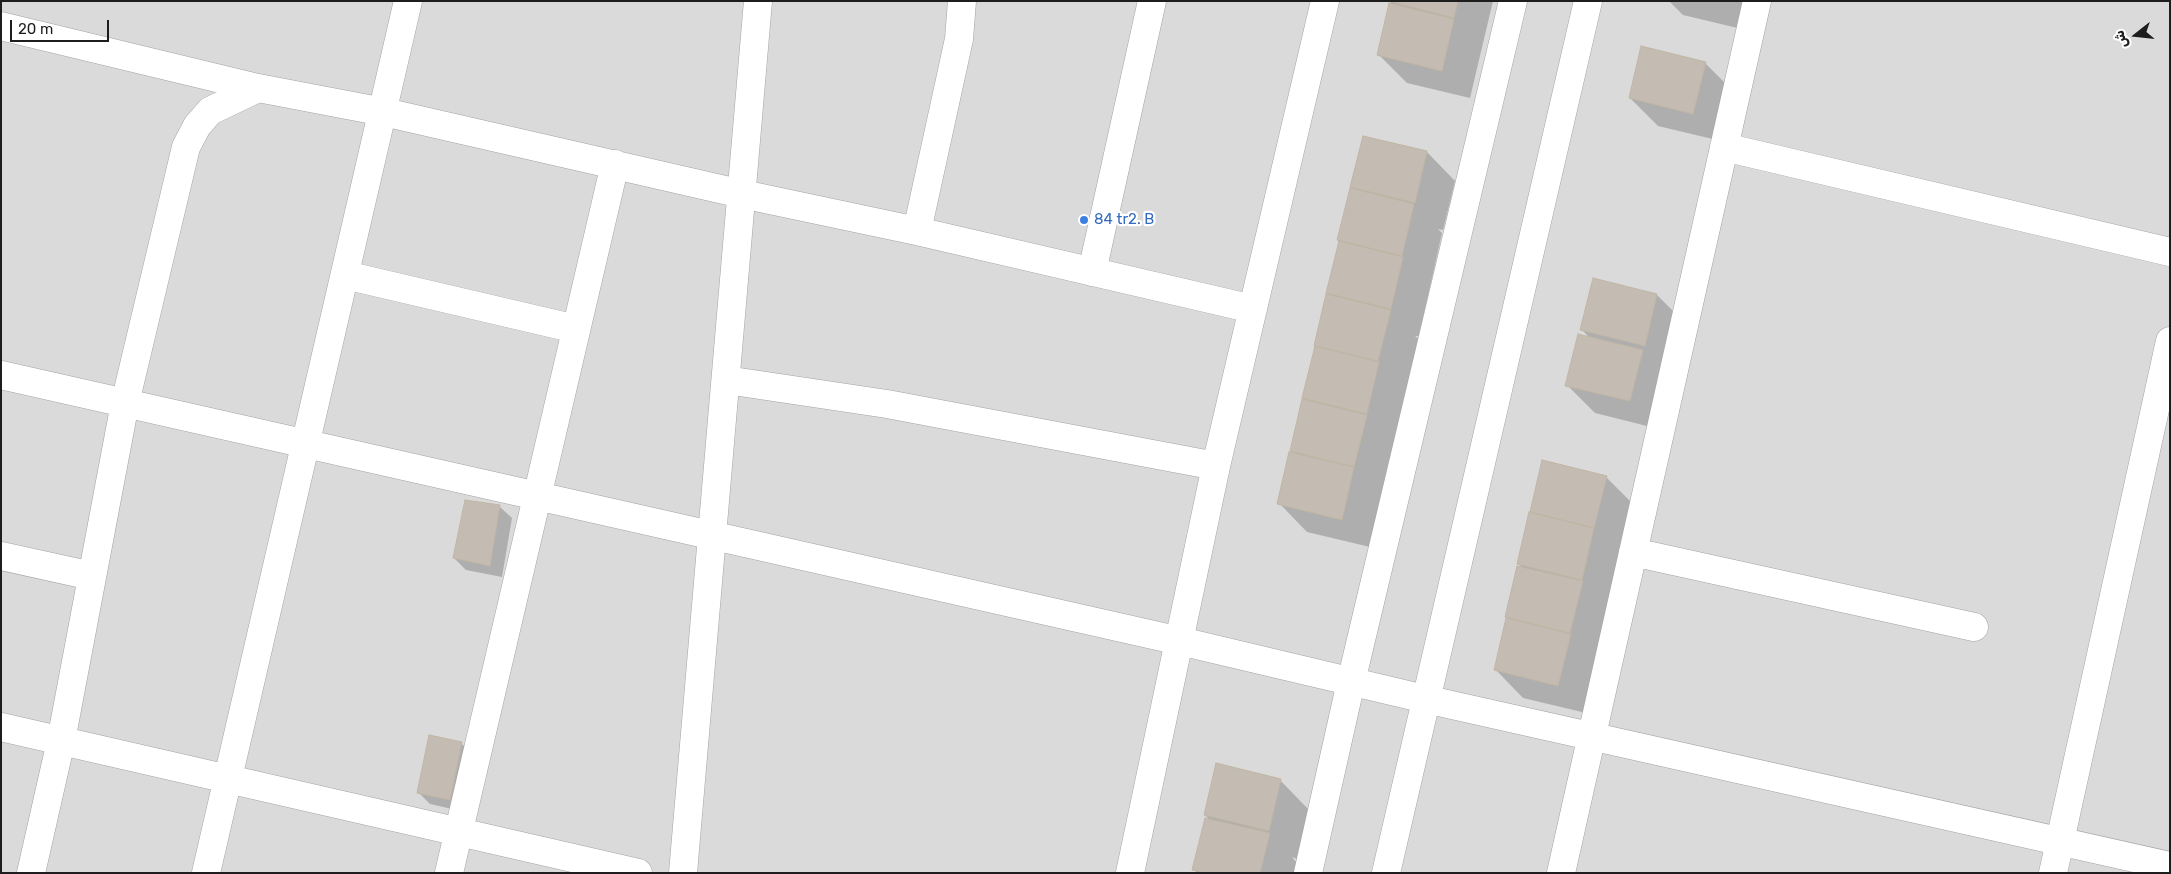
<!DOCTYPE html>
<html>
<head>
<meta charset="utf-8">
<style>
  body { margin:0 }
  #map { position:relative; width:2171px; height:874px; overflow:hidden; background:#efede3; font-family:Rubik,"Noto Sans Arabic",sans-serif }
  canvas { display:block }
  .frame { position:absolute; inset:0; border:2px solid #1d1d1d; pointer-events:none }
  .north { position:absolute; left:2111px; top:10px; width:50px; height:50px; -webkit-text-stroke:4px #fff; paint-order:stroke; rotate:254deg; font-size:14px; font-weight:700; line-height:20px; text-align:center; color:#1d1d1d }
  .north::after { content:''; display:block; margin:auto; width:18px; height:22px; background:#1d1d1d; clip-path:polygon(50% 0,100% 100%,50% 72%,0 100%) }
  .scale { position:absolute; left:10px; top:20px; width:99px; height:22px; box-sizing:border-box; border:2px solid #1d1d1d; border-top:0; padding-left:6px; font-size:15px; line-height:18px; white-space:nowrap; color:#1d1d1d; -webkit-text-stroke:4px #fff; paint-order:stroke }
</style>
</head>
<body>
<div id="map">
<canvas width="2171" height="874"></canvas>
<div class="frame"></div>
<div class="north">ش</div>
<div class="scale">20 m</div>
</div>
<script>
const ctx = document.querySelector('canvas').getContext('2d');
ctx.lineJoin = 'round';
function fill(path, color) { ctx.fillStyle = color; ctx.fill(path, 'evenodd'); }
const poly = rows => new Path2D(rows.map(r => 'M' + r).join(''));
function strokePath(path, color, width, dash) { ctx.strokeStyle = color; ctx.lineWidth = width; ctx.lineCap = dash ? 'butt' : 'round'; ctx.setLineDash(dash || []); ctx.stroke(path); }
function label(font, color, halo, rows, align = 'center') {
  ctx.font = font + ' Rubik,sans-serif'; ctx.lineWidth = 4.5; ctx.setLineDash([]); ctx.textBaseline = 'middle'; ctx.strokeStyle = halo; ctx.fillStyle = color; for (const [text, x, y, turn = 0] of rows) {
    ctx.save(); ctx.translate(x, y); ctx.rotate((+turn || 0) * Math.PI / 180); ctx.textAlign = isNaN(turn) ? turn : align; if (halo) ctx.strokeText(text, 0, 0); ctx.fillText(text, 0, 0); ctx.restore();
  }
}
const residential = poly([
  [1,1,2170,1,2170,873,1,873]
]);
const shadow = poly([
  [1391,1,1493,1,1470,98,1407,83,1379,55],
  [1669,1,1753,1,1746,30,1683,15],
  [1705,63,1734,92,1721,141,1658,126,1630,98],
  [1427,152,1455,181,1443,230,1438,229,1442,233,1419,336,1415,336,1419,339,1370,547,1307,532,1279,503,1295,454,1291,451,1307,401,1303,398,1351,190,1356,191,1352,187],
  [1657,295,1685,323,1659,429,1595,413,1567,385,1590,338,1582,330],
  [1543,462,1606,477,1634,505,1586,713,1523,698,1495,669,1518,567,1523,568,1518,564],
  [500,507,512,518,502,577,466,570,454,558],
  [461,743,473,755,461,811,430,804,418,792],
  [1280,780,1308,809,1297,859,1292,857,1297,863,1295,873,1197,873,1194,869,1210,820,1205,815]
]);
const building = poly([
  [1389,1,1458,1,1454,18,1389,1],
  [1389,3,1454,19,1442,71,1377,55,1389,3],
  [1641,46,1706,62,1693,114,1629,98,1641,46],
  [1363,136,1427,151,1415,203,1350,187,1363,136],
  [1350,188,1414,204,1402,256,1337,240,1350,188],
  [1339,241,1403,257,1391,309,1326,293,1339,241],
  [1593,278,1657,294,1645,346,1580,330,1593,278],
  [1326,294,1391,310,1378,361,1314,346,1326,294],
  [1578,334,1643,350,1630,401,1565,386,1578,334],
  [1315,346,1379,362,1367,414,1302,398,1315,346],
  [1302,399,1367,415,1354,467,1290,451,1302,399],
  [1289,452,1354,467,1342,520,1277,504,1289,452],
  [1542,460,1607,476,1594,528,1530,512,1542,460],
  [465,500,500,505,490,566,453,558,465,500],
  [1529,512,1594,528,1582,580,1517,564,1529,512],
  [1517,566,1583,581,1570,633,1505,617,1517,566],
  [1506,618,1571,634,1558,686,1494,670,1506,618],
  [429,735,462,742,450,800,417,793,429,735],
  [1216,763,1281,779,1269,831,1204,815,1216,763],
  [1205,818,1270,833,1260,873,1206,873,1192,870,1205,818]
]);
const minor = poly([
  [1,26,258,88,384,112,742,194,917,231,1253,309],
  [1724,147,2170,252],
  [917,231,959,39,962,1],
  [1092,272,1152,1],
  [345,275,576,329],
  [1,375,1180,641,1425,699,2170,866],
  [726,380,887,404,1216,466],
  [1633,552,1974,627],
  [1,556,92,576],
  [1,727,638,873],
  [31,873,61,741,125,403,186,147,197,126,210,111,258,88],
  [206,873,408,1],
  [449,873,615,164],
  [683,873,758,1],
  [1130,873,1216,466,1325,1],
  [1308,873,1351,682,1513,1],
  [1386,873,1588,1],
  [1561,873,1757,1],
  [2053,873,2170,341]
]);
const markers = [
  [1084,220,5,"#3f7fe0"]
];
const shopNames = [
  ["84 tr2. B",1094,220]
];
fill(residential, '#dbdada');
fill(shadow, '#0003');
fill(building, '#c4bcb2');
strokePath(building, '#c1b6a4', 1);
strokePath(minor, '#a4a4a4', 29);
strokePath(minor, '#fff', 28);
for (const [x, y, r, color] of markers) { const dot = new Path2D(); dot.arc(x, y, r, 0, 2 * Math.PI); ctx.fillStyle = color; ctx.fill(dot); strokePath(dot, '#fff', 2); }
label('15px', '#366cbe', '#fff', shopNames, 'left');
</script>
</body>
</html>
